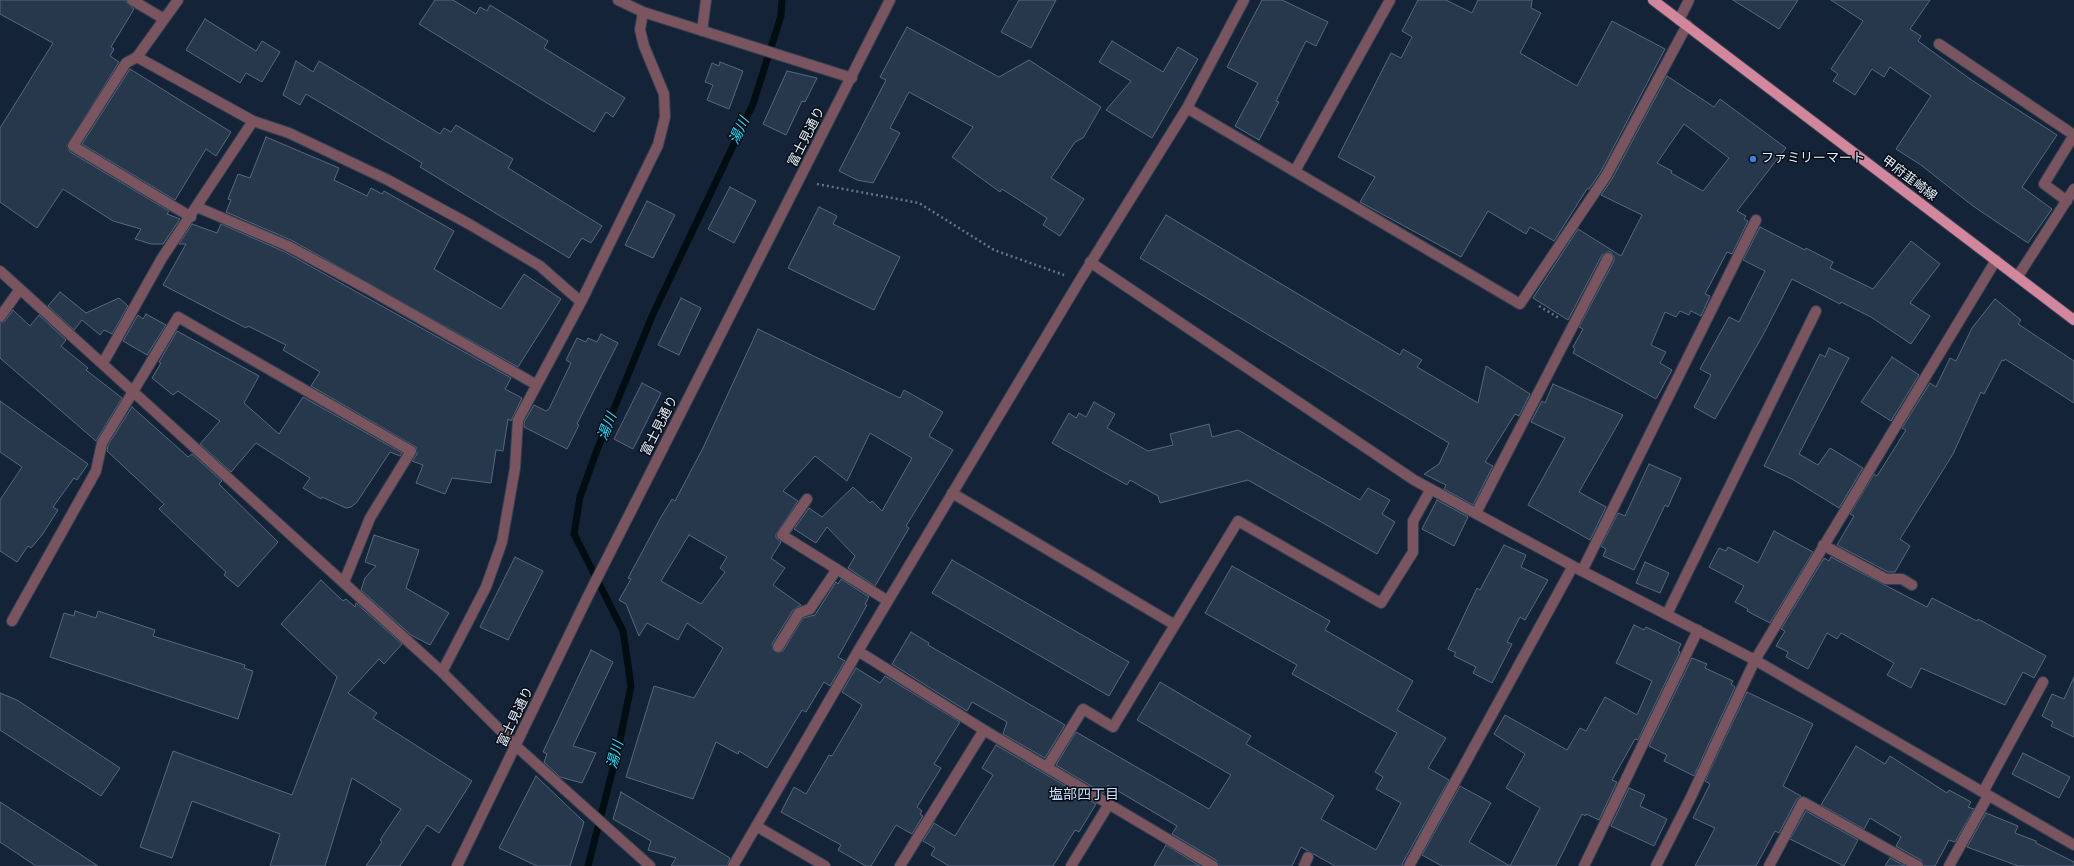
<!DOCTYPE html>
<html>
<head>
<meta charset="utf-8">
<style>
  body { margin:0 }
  canvas { display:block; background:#142337 }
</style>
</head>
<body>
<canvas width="2074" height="866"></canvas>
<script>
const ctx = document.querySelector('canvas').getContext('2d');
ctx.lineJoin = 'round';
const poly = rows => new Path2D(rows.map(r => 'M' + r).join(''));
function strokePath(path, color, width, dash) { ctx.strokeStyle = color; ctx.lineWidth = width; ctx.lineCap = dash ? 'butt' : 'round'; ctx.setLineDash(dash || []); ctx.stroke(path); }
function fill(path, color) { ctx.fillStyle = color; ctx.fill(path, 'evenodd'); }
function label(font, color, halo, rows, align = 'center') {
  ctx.font = font + ' Roboto,"Noto Sans JP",sans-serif'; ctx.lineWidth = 3; ctx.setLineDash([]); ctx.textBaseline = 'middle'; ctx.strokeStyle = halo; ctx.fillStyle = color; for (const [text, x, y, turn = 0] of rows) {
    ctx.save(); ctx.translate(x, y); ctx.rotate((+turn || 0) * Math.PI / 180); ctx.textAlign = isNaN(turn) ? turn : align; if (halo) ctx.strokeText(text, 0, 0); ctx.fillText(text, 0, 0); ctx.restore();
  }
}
const stream = poly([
  [588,866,618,749,631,686,623,631,574,534,580,497,597,450,653,314,753,104,781,16,782,0]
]);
const building = poly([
  [0,0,126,0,127,3,134,9,111,47,114,49,110,56,119,62,67,146,70,152,169,211,167,214,180,219,163,244,151,244,135,239,141,229,113,221,63,189,37,228,0,202,0,128,53,43,0,14,0,0],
  [435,0,453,0,476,14,480,7,487,11,490,5,548,41,544,48,625,98,613,117,606,112,594,132,419,24,435,0],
  [1019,0,1056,0,1031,48,1001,32,1019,0],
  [1262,0,1282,0,1328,22,1316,46,1306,41,1276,101,1279,102,1259,140,1235,126,1258,83,1227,67,1262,0],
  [1418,0,1446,0,1472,13,1478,0,1532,0,1531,8,1541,13,1520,53,1577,86,1612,21,1665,49,1600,173,1589,189,1587,189,1554,241,1530,227,1526,234,1488,211,1461,257,1360,202,1375,177,1338,157,1391,53,1401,58,1412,37,1402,31,1418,0],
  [1733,0,1798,0,1779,29,1733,0],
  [1831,0,1930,0,1910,29,1921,36,1918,41,1970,79,2057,135,2022,187,2052,209,2028,243,1973,206,1921,165,1896,149,1931,96,1890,67,1884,77,1872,69,1855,95,1833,81,1838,74,1831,69,1863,21,1831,0],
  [205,19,256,51,262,41,280,52,262,82,246,73,240,83,186,50,205,19],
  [907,27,999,77,1029,60,1101,107,1083,138,1075,142,1051,178,1084,199,1060,236,1043,225,1047,218,1002,189,1000,192,952,157,973,127,909,92,890,128,900,133,873,183,857,180,839,171,886,80,880,77,907,27],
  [1112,41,1163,72,1178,47,1198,59,1152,138,1106,110,1131,81,1099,62,1112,41],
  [296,61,313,72,319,61,440,134,444,128,451,132,456,125,513,159,508,168,602,226,591,243,582,238,569,258,420,167,422,163,306,94,300,105,283,95,296,61],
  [720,62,743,71,729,109,707,100,713,85,705,82,712,63,719,66,720,62],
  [130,69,231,132,216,156,206,149,175,200,82,144,130,69],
  [787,71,817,78,805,102,802,101,786,135,763,124,787,71],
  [1667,76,1714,107,1720,99,1786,148,1737,211,1746,216,1744,219,1748,221,1732,254,1727,252,1705,294,1710,296,1701,316,1691,311,1689,315,1680,311,1676,317,1665,312,1651,345,1666,352,1660,363,1672,370,1656,399,1573,353,1575,349,1573,347,1583,329,1579,327,1614,261,1614,257,1611,252,1607,252,1602,255,1568,320,1533,298,1578,229,1621,256,1642,215,1601,195,1612,179,1667,76],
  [1684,124,1729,158,1703,191,1671,173,1672,171,1657,163,1684,124],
  [266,137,339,168,334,180,367,196,371,188,382,194,384,191,454,231,434,269,501,309,524,274,561,299,518,367,291,240,226,212,231,200,228,199,238,174,250,178,266,137],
  [730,187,756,201,734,243,708,229,730,187],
  [647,201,675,215,653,258,625,245,647,201],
  [819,207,837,216,833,224,900,257,874,310,788,268,819,207],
  [1166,215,1400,355,1403,349,1422,360,1417,367,1478,403,1486,366,1530,394,1519,416,1515,414,1485,462,1493,466,1473,505,1444,489,1446,485,1424,474,1439,464,1449,443,1140,258,1166,215],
  [192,224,217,233,221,224,285,252,511,378,505,389,522,398,511,421,508,419,503,451,496,450,491,483,452,478,445,494,416,483,423,465,412,461,417,454,416,447,311,386,320,372,283,350,286,345,248,326,246,328,163,285,186,244,179,244,192,224],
  [1760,227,1805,250,1806,248,1833,262,1830,268,1873,289,1911,241,1940,264,1910,303,1930,316,1911,344,1871,317,1841,302,1840,304,1792,279,1763,335,1715,419,1694,407,1711,375,1700,369,1729,317,1739,322,1765,271,1743,260,1760,227],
  [60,292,86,313,119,298,128,306,112,334,104,330,100,335,82,320,74,330,48,306,60,292],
  [681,298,701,308,679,355,658,345,681,298],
  [1995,299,2021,320,2018,324,2074,361,2074,403,2005,359,2004,361,2002,360,1984,394,1981,392,1953,454,1900,539,1910,546,1895,572,1888,572,1837,545,1854,516,1850,514,1874,474,1877,476,1906,430,1902,428,1930,383,1936,387,1950,358,1956,361,1972,328,1995,299],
  [13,310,30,326,39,315,66,340,61,346,88,368,86,370,122,398,96,441,0,358,0,323,5,321,13,310],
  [146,314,166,325,147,355,123,341,138,315,143,319,146,314],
  [758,329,900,398,904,390,943,412,929,436,953,450,906,526,909,528,875,586,848,568,855,556,827,527,816,543,794,529,809,508,822,517,853,487,870,503,872,501,882,511,912,458,870,433,847,481,815,456,783,491,798,501,776,534,776,538,781,542,771,558,785,568,773,585,801,605,793,610,772,644,773,650,778,653,783,651,803,618,815,615,836,582,838,584,841,579,869,597,865,604,867,605,838,657,845,661,830,686,824,682,806,712,802,710,767,768,739,751,738,754,716,742,693,799,626,777,654,686,694,698,723,648,687,623,678,640,647,623,639,636,626,604,619,600,631,579,628,578,661,517,672,499,675,501,703,448,758,329],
  [689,535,727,557,720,568,725,572,701,604,661,581,689,535],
  [177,331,259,376,244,403,279,434,303,397,402,453,400,456,390,452,357,502,351,507,346,508,322,497,321,499,303,488,310,478,256,443,231,472,200,444,220,421,178,391,173,395,152,378,161,363,159,362,177,331],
  [601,334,618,343,577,424,579,425,567,449,524,427,524,422,534,405,546,411,549,409,571,363,566,360,577,338,586,342,588,338,597,342,601,334],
  [1829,348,1849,358,1799,454,1818,465,1830,448,1863,468,1839,508,1792,479,1764,466,1820,354,1825,357,1829,348],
  [1892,357,1919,375,1891,421,1861,402,1892,357],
  [642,383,661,393,633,449,614,439,642,383],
  [1553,384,1623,415,1579,492,1606,507,1590,540,1528,505,1565,438,1531,422,1542,401,1545,403,1553,384],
  [0,401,88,464,77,480,74,478,53,507,58,510,42,535,31,548,28,546,17,562,0,551,0,500,22,467,0,452,0,401],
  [1094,402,1115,414,1107,428,1148,451,1173,445,1170,434,1209,424,1212,437,1238,430,1360,500,1368,488,1390,500,1382,514,1395,522,1377,554,1248,480,1160,503,1158,496,1130,480,1127,485,1052,443,1069,413,1076,418,1079,413,1086,417,1094,402],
  [132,407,186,455,188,457,192,454,222,481,219,484,278,542,238,587,224,575,226,572,159,509,164,504,107,451,108,445,132,407],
  [1649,464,1681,478,1668,507,1665,505,1634,570,1603,556,1606,549,1601,546,1618,513,1625,516,1649,464],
  [1437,500,1468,517,1454,546,1422,529,1437,500],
  [1774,531,1813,552,1770,623,1747,611,1748,609,1735,602,1744,586,1709,567,1719,548,1726,551,1728,547,1758,563,1774,531],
  [374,535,419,550,406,588,449,613,430,645,411,635,361,590,365,578,376,566,365,562,374,535],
  [1504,545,1526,555,1521,567,1548,580,1525,620,1520,617,1507,642,1512,644,1492,683,1473,673,1476,667,1454,656,1456,653,1448,649,1477,588,1480,590,1504,545],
  [515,557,543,571,508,640,480,627,515,557],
  [1831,557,1927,607,1932,598,1977,621,1978,619,2046,656,2034,678,2023,672,2005,705,1921,668,1911,688,1887,675,1894,663,1841,633,1837,639,1827,633,1808,669,1786,657,1788,652,1776,646,1785,631,1781,629,1824,558,1829,561,1831,557],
  [952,560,1129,662,1109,696,932,593,952,560],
  [1645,562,1669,573,1660,593,1636,583,1645,562],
  [1232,566,1330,621,1325,630,1413,681,1397,710,1446,738,1428,768,1449,780,1402,864,1403,866,1335,866,1301,847,1292,866,1219,866,1216,860,1172,834,1177,826,1108,785,1103,793,1056,765,1076,732,1209,809,1231,775,1137,720,1160,682,1251,736,1246,744,1334,796,1321,819,1376,850,1401,803,1376,789,1383,777,1375,772,1397,733,1292,674,1297,665,1205,613,1232,566],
  [321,580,343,601,346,599,355,607,356,603,402,644,384,664,379,659,348,693,377,713,373,718,472,781,439,833,427,825,400,866,366,866,382,842,380,840,401,809,352,778,325,866,270,866,280,834,192,801,172,858,140,847,173,751,292,795,337,677,281,624,321,580],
  [75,611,96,618,98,611,155,630,153,636,245,665,244,668,253,671,238,719,50,657,64,613,74,616,75,611],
  [1634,625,1644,630,1646,627,1681,644,1678,651,1680,652,1638,740,1635,739,1612,780,1617,782,1599,820,1586,814,1585,816,1582,814,1556,866,1442,866,1422,855,1460,786,1491,803,1469,842,1510,866,1540,808,1506,788,1525,754,1494,734,1505,715,1567,750,1580,728,1586,731,1605,697,1637,715,1652,681,1616,663,1634,625],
  [911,632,929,643,928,645,1065,725,1045,758,1003,734,1007,722,972,702,967,711,892,664,911,632],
  [591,650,613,662,573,746,596,753,582,783,560,777,544,762,547,754,543,752,591,650],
  [1692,658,1707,664,1705,668,1733,681,1731,684,1735,687,1694,776,1664,761,1667,755,1649,746,1692,658],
  [856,668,880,683,885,676,960,722,934,764,941,768,917,807,922,811,920,814,923,816,912,834,896,825,871,866,866,866,838,850,841,845,781,812,794,787,806,794,829,755,832,756,862,705,842,692,856,668],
  [2074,677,2074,737,2051,726,2053,722,2042,716,2052,694,2064,699,2074,677],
  [1747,692,1813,724,1783,786,1801,796,1797,799,1779,833,1775,831,1756,866,1695,866,1715,828,1693,818,1710,784,1705,781,1747,692],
  [0,693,17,700,120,768,101,796,0,730,0,693],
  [996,745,1096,804,1079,832,1075,830,1053,866,949,866,931,855,935,848,923,841,934,823,955,836,993,775,982,768,996,745],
  [1856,746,1885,764,1890,756,1947,793,1949,790,1971,802,1968,807,1974,809,1955,842,1949,840,1935,866,1924,866,1921,860,1896,846,1901,837,1870,818,1864,829,1821,805,1856,746],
  [2023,753,2070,777,2059,798,2012,774,2023,753],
  [536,776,584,822,570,866,537,866,499,848,536,776],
  [1629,788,1645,795,1640,806,1667,819,1654,846,1611,826,1629,788],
  [621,792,730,858,727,866,671,866,676,858,648,850,651,841,613,819,621,792],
  [0,802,98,866,36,866,0,842,0,802],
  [1806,811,1858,840,1844,866,1790,839,1806,811],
  [1986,813,2018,826,2015,833,2036,841,2036,843,2074,862,2074,866,2018,866,1967,847,1986,813],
  [1166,845,1200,866,1154,866,1166,845],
  [1890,858,1905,866,1885,866,1890,858]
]);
const path = poly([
  [817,184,919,203,994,250,1064,275],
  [1539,306,1559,318]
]);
const minor = poly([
  [132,0,164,19],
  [178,0,137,57,253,121,289,133,388,180,469,224,540,266,581,302],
  [618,0,643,12,852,78],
  [1679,20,1689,0],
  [702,31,706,0],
  [1939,44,2074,135,2044,184,2067,201],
  [137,57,126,63,73,146,191,217],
  [1187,108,1520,304,1606,176,1687,25],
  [1295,171,1390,0],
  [197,207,288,246,368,289,535,384],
  [1090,262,1414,480,1582,571,1755,660,2074,845],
  [0,271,442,672,516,746,650,866],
  [2018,276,2074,189],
  [0,317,20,289],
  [103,363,162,258,253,121],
  [952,493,1175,625],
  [807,499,782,535,888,601],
  [1476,513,1608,258],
  [1823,545,1886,579,1902,579,1912,585],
  [1582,571,1756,220],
  [1667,614,1816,311],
  [12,621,96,471,102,443,178,317,411,451,370,518,344,582],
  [778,647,799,613,810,609,837,569],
  [858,651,984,730,1213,866],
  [442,672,486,587,502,542,515,468,518,420,581,302,658,145,665,117,664,94,644,46,640,30,643,12],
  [1047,767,1083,709,1113,727,1238,521,1381,603,1413,552,1413,521,1431,489],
  [1983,792,2043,682],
  [756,826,825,866],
  [457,866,588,596,890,0],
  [733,866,858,651,1080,280,1187,108,1244,0],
  [900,866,984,730],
  [1071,866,1109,804],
  [1304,866,1308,857],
  [1409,866,1573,566],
  [1584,866,1698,630],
  [1656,866,1690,799,1755,660,1996,260],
  [1769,866,1803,802,1918,866],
  [1949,866,1988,796]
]);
const major = poly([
  [1653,0,2074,320]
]);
const markers = [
  [1753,159,4,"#3f7fe0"]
];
const streetNames = [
  ["富士見通り",807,137,-63],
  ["甲府韮崎線",1909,179,37],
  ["富士見通り",660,426,-63],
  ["富士見通り",516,717,-64]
];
const poiNames = [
  ["ファミリーマート",1761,159]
];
const waterNames = [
  ["湯川",740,131,-65],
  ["湯川",608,427,-68],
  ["湯川",616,755,-76]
];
const neighbourhoodNames = [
  ["塩部四丁目",1084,795]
];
strokePath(stream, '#010d10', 7);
fill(building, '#27374c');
strokePath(building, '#57687f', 1);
strokePath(minor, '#324053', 12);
strokePath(major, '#324053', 12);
strokePath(path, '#677384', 2.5, [2, 3]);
strokePath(minor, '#7a555f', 10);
strokePath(major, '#d2879c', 10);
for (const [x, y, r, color] of markers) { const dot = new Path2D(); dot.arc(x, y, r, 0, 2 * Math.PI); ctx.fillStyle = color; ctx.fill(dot); strokePath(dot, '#060c15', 1.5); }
label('13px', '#e9f1fc', '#060c15', streetNames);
label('13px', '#e9f1fc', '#060c15', poiNames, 'left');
label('italic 14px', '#17e4fe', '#060c15', waterNames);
label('14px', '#cde1fc', '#060c15', neighbourhoodNames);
</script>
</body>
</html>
